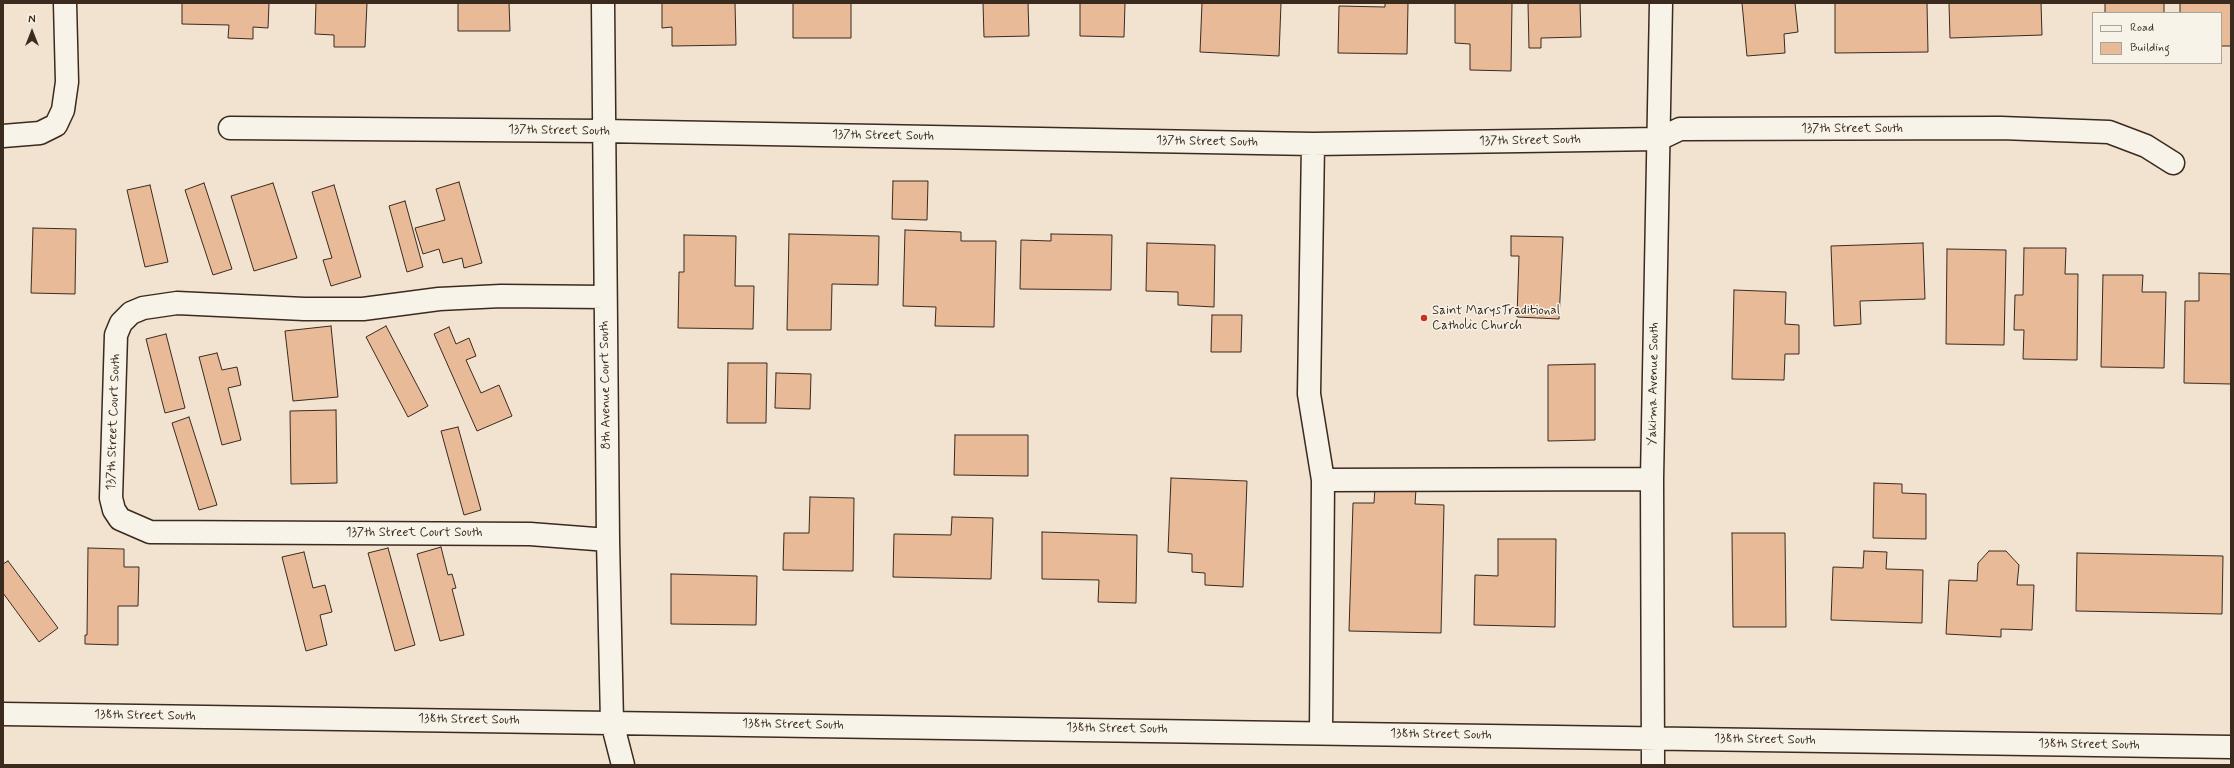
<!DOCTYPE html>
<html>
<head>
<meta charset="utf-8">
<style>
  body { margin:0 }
  #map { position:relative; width:2234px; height:768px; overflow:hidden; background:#f2e2d0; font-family:Mynerve,sans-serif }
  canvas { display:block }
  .frame { position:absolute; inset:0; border:4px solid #3b2a1e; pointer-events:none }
  .legend { position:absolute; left:2092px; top:12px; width:130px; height:52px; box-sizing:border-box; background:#f7f3e8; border:1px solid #aca397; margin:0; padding:5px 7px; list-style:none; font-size:12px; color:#3b2a1e }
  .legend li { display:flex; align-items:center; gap:8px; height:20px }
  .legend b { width:20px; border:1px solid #aca397 }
  .north { position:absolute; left:12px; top:12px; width:40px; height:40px; -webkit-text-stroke:3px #f7f3e8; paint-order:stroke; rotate:0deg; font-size:11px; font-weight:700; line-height:16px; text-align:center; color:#3b2a1e }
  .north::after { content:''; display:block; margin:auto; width:14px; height:18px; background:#3b2a1e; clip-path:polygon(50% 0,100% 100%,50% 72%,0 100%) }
</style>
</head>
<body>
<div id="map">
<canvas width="2234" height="768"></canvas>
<div class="frame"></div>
<ul class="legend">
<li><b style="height:5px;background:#f7f3e8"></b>Road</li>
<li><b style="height:11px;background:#e8ba98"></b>Building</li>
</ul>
<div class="north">N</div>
</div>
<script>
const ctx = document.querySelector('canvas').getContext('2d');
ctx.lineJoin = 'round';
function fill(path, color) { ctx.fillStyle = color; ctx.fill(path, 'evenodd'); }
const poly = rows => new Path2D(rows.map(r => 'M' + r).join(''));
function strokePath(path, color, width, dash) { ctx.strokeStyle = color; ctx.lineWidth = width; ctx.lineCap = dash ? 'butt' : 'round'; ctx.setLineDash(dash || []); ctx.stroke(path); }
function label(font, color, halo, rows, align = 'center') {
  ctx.font = font + ' Mynerve,sans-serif'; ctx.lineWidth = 3; ctx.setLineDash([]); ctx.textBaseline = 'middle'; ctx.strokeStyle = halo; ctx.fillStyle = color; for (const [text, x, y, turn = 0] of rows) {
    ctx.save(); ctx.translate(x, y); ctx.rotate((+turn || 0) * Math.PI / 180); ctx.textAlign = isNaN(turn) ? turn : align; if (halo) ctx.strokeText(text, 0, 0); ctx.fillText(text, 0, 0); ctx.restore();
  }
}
const building = poly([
  [182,3,269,3,268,28,253,27,253,39,228,38,229,25,182,24,182,3],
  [316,3,367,3,365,47,334,47,334,35,315,34,316,3],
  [458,3,509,3,510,31,458,31,458,3],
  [662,3,735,3,736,45,672,46,672,27,662,28,662,3],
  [793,3,851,3,851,38,793,38,793,3],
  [983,3,1028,3,1029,36,984,37,983,3],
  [1080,3,1125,3,1124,37,1080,36,1080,3],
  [1202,3,1281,3,1279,56,1200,52,1202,3],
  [1385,3,1408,3,1407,54,1338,53,1339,6,1385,7,1385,3],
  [1455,3,1512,3,1511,71,1470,70,1470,44,1455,43,1455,3],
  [1528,3,1580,3,1581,37,1541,38,1541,48,1529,48,1528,3],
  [1742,3,1795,3,1798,32,1784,34,1785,53,1747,56,1742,3],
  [1835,3,1927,3,1928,52,1835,53,1835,3],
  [1949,3,2041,3,2042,35,1950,38,1949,3],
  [2105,3,2164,3,2164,13,2105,13,2105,3],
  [2180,3,2231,3,2231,46,2221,46,2221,13,2180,13,2180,3],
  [893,181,928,181,927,220,892,219,893,181],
  [459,182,482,263,464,268,462,258,443,263,439,249,423,254,415,228,445,220,436,189,459,182],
  [204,183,232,269,213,275,185,190,204,183],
  [273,183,297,258,254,271,231,196,273,183],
  [150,185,168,262,145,267,127,190,150,185],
  [334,185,361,277,331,286,323,260,332,258,312,192,334,185],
  [405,201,423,267,407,272,389,206,405,201],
  [33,228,76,229,75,294,31,293,33,228],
  [905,230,961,232,961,241,996,241,994,327,935,326,936,307,903,306,905,230],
  [789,234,879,236,878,285,832,284,831,330,787,330,789,234],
  [1051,234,1112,235,1111,290,1020,289,1021,240,1051,241,1051,234],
  [684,235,736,236,735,286,754,286,753,329,678,328,679,272,684,272,684,235],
  [1511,236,1563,237,1559,319,1517,317,1519,256,1511,256,1511,236],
  [1147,243,1215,245,1214,307,1178,305,1178,292,1146,291,1147,243],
  [1923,243,1925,299,1860,301,1861,324,1834,326,1831,246,1923,243],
  [2024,248,2066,248,2065,274,2078,274,2077,360,2023,359,2024,330,2014,330,2015,295,2023,295,2024,248],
  [1947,249,2006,250,2004,345,1946,344,1947,249],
  [2199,273,2231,274,2231,384,2184,383,2185,301,2199,301,2199,273],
  [2103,275,2143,275,2142,292,2166,292,2164,368,2101,367,2103,275],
  [1734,290,1786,292,1785,324,1799,325,1799,354,1785,354,1784,380,1732,379,1734,290],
  [1212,315,1242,315,1241,352,1211,352,1212,315],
  [331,326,338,397,293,401,285,331,331,326],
  [386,326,428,406,408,417,366,337,386,326],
  [449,327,456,344,469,338,476,356,466,360,481,393,499,385,512,416,477,431,434,334,449,327],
  [166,334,185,408,165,413,146,339,166,334],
  [217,353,222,370,237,367,241,385,228,388,241,440,222,445,199,357,217,353],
  [728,363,767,363,766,423,727,423,728,363],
  [1595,364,1595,440,1548,441,1548,365,1595,364],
  [776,373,811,374,810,409,775,408,776,373],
  [336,410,337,483,291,484,290,411,336,410],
  [189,417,217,505,199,510,172,423,189,417],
  [458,427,481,510,464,515,441,431,458,427],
  [955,435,1028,435,1028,476,954,475,955,435],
  [1171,478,1247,481,1243,587,1205,585,1205,573,1192,572,1192,554,1168,552,1171,478],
  [1874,483,1902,484,1902,493,1926,494,1926,539,1873,538,1874,483],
  [1375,488,1416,489,1415,504,1444,505,1441,633,1349,631,1353,503,1374,503,1375,488],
  [810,497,854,498,853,571,783,570,784,533,809,533,810,497],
  [952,517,993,518,991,579,893,577,894,534,951,535,952,517],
  [1042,532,1137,535,1136,603,1098,602,1099,580,1042,579,1042,532],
  [1732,533,1785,533,1786,627,1733,627,1732,533],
  [1498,539,1556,539,1555,627,1474,625,1475,575,1498,576,1498,539],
  [441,547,448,575,452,574,456,588,452,589,464,635,440,641,417,554,441,547],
  [88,548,124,549,124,567,139,567,138,606,118,606,118,645,85,644,85,635,87,635,88,548],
  [388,548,415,645,395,651,368,553,388,548],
  [1864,551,1887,552,1886,569,1923,570,1922,623,1831,620,1833,567,1863,568,1864,551],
  [1989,551,2006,551,2019,565,2017,585,2034,585,2032,630,2001,629,2001,637,1946,634,1949,580,1977,581,1978,563,1989,551],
  [304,552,313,588,325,585,332,612,320,615,327,645,306,651,282,557,304,552],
  [2077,553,2223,556,2222,614,2076,611,2077,553],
  [8,561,58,628,39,642,3,593,3,564,8,561],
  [671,574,757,576,756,625,671,624,671,574]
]);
const minor = poly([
  [603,3,608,540,612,722,623,765],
  [230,128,603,131,1313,144,1659,139,1680,129,2001,128,2109,132,2146,146,2173,163],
  [3,136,40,133,56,125,63,110,67,82,65,3],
  [1313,144,1309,394,1323,480,1321,732],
  [605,297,501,296,439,299,363,309,304,309,177,303,143,308,131,313,121,323,116,335,111,498,114,510,120,519,150,532,530,534,608,540],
  [1323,480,1652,479],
  [3,714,2231,747],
  [1653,765,1652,479,1661,3]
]);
const markers = [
  [1424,318,4,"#c8321e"]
];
const streetNames = [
  ["137th Street South",1852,129],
  ["137th Street South",559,131,1],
  ["137th Street South",883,136,1],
  ["137th Street South",1530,141,-1],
  ["137th Street South",1207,142,1],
  ["Yakima Avenue South",1654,384,-89],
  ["8th Avenue Court South",606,385,-91],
  ["137th Street Court South",114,422,-88],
  ["137th Street Court South",414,533],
  ["138th Street South",145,716,1],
  ["138th Street South",469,720,1],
  ["138th Street South",793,725,1],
  ["138th Street South",1117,729,1],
  ["138th Street South",1441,735,1],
  ["138th Street South",1765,740,1],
  ["138th Street South",2089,745,1]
];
const poiNames = [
  ["Saint MarysTraditional",1432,311],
  ["Catholic Church",1432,326]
];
fill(building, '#e8ba98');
strokePath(building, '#3b2a1e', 1);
strokePath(minor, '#3b2a1e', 25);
strokePath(minor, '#f7f3e8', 22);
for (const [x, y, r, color] of markers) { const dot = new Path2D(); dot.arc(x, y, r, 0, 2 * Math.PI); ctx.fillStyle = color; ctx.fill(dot); strokePath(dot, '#f7f3e8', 1.5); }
label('13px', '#3b2a1e', '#f7f3e8', streetNames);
label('13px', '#3b2a1e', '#f7f3e8', poiNames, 'left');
</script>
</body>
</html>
